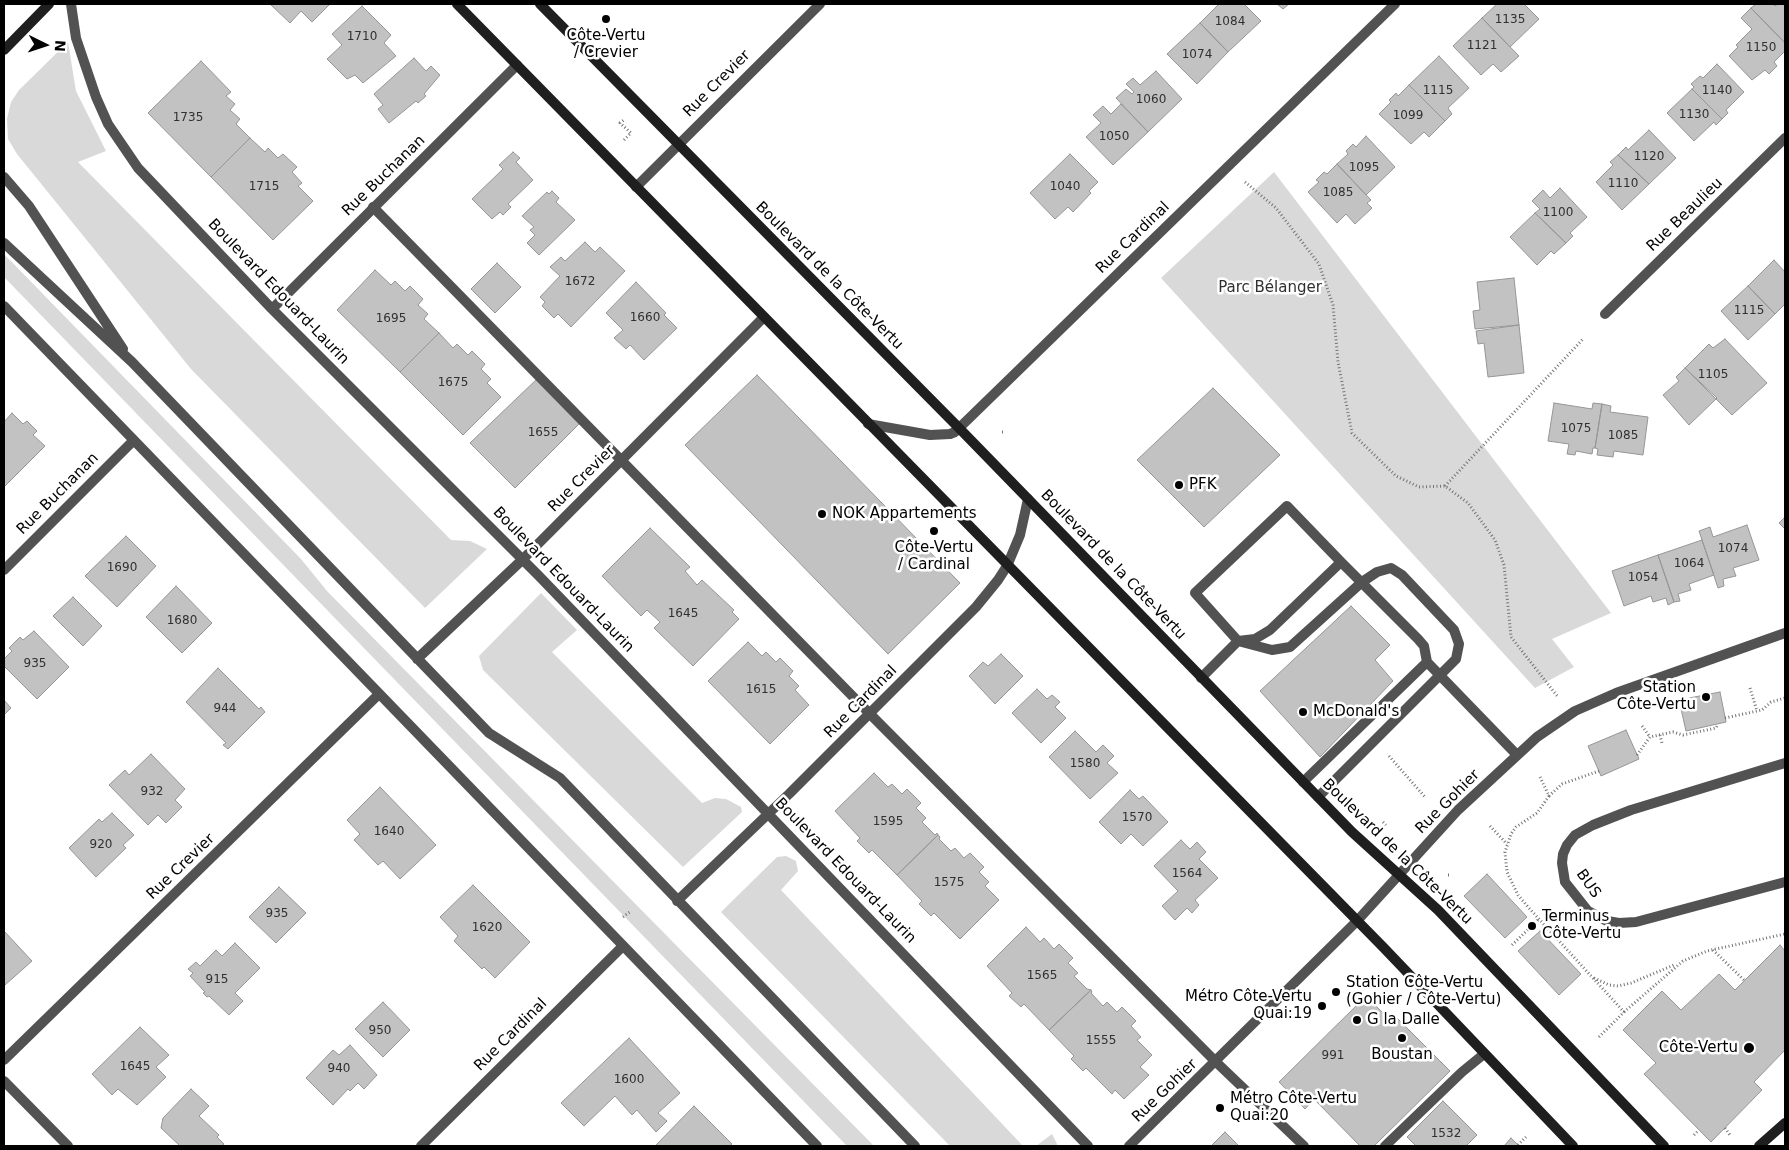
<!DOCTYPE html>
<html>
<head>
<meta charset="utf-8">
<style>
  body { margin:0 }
  #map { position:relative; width:1789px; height:1150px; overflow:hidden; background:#fff; font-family:"DejaVu Sans",sans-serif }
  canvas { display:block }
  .frame { position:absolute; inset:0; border:5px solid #000; pointer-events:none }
  .north { position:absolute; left:20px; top:20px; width:50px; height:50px; -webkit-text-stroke:4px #fff; paint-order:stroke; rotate:94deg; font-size:14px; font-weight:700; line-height:20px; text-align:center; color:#000 }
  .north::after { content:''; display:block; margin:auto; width:18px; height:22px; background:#000; clip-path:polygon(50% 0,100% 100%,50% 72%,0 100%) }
</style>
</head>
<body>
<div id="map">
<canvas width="1789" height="1150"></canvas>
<div class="frame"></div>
<div class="north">N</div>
</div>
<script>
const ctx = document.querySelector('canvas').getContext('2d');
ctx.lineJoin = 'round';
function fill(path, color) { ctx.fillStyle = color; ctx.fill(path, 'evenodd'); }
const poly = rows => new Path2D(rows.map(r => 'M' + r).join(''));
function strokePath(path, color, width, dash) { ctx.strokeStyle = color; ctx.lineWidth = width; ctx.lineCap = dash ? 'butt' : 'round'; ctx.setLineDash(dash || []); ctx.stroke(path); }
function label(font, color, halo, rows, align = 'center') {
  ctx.font = font + ' "DejaVu Sans",sans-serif'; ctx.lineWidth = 5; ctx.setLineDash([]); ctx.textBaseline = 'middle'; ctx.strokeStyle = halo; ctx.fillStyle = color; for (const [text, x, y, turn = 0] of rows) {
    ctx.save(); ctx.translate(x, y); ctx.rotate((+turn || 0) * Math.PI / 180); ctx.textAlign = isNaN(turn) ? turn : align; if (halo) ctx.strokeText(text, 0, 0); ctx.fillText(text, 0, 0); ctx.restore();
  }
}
const green = poly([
  [68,42,76,91,106,151,78,162,451,540,470,541,487,549,425,608,191,369,17,154,8,139,7,119,11,102,19,90],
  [1274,172,1611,613,1552,639,1574,667,1535,688,1161,278],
  [4,254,301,559,327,591,874,1146,847,1146,4,277],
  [541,593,577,630,552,652,702,803,715,798,726,799,741,807,742,812,683,867,483,670,479,656],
  [786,856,796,861,798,871,781,890,1023,1146,950,1146,721,912,777,857],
  [1052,1134,1058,1146,1036,1146]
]);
const building = poly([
  [270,4,330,4,312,22,301,11,290,23,270,4],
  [1219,4,1244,4,1261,21,1228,52,1200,23,1219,4],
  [1277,4,1289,4,1283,9,1277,4],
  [1497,4,1524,4,1539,19,1510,47,1482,18,1497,4],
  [1756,4,1773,4,1775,6,1778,4,1785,4,1785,43,1751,8,1756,4],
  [362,6,391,35,384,43,396,56,363,83,355,75,347,79,327,59,342,45,332,34,362,6],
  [1751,8,1785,43,1785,51,1774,62,1777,66,1769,74,1765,70,1752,80,1729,56,1738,47,1736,45,1752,29,1741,18,1751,8],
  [1482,18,1519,56,1501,72,1493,64,1481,75,1453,46,1482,18],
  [1200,23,1228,52,1197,84,1167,54,1200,23],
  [1439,56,1469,88,1448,108,1452,114,1445,121,1409,85,1439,56],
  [414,58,426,71,431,66,440,75,424,94,426,96,418,103,416,101,389,123,378,109,383,105,374,94,414,58],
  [201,61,231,92,226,96,235,104,230,110,240,119,236,124,250,138,211,177,148,113,201,61],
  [1717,64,1744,92,1726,110,1728,113,1722,119,1692,89,1694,87,1691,84,1700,76,1703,78,1717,64],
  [1156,71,1182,99,1148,132,1116,98,1126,89,1132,94,1134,92,1126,84,1133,78,1140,85,1156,71],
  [1409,85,1445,121,1429,137,1424,132,1411,144,1379,114,1391,102,1389,100,1396,93,1398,96,1409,85],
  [1692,89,1722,119,1716,125,1714,122,1694,141,1667,113,1692,89],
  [1121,104,1148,132,1113,165,1086,137,1101,123,1093,115,1103,106,1111,114,1121,104],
  [1649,130,1676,158,1649,184,1618,155,1626,147,1628,150,1649,130],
  [1366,136,1395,167,1366,195,1337,164,1348,154,1346,151,1353,144,1356,147,1366,136],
  [250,138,265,152,268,148,278,158,283,154,297,167,292,172,302,183,298,186,313,201,273,240,211,177,250,138],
  [513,152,520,158,516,162,533,180,508,204,511,207,503,215,500,212,492,219,472,199,503,169,499,165,513,152],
  [1070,154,1098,182,1089,191,1091,193,1073,212,1068,207,1055,219,1030,193,1070,154],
  [1618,155,1649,184,1622,210,1596,182,1613,165,1610,162,1618,155],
  [1337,164,1371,200,1367,203,1372,208,1355,224,1346,214,1337,223,1308,192,1319,182,1316,180,1324,172,1327,174,1337,164],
  [1560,188,1587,217,1570,233,1573,236,1566,243,1535,213,1540,209,1532,201,1543,190,1550,198,1560,188],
  [552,191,559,198,556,202,575,220,539,255,527,243,535,235,530,230,534,227,522,216,547,192,549,194,552,191],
  [1535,213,1566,243,1554,254,1551,251,1537,265,1510,237,1535,213],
  [585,242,595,252,600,247,625,271,571,327,558,314,554,318,542,306,545,302,540,297,560,276,550,267,561,257,565,261,585,242],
  [1774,260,1785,272,1785,304,1775,314,1748,286,1774,260],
  [497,263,521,287,495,313,471,289,497,263],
  [375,270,391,285,395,281,405,291,410,286,423,299,418,305,428,314,424,319,439,333,400,372,337,310,375,270],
  [1514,278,1519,325,1475,329,1473,311,1480,310,1477,282,1514,278],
  [636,282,666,313,664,315,677,328,644,360,630,345,626,349,614,338,623,330,606,313,636,282],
  [1748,286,1775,314,1748,340,1721,311,1748,286],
  [1519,325,1524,373,1488,377,1484,343,1478,344,1476,331,1519,325],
  [439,333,453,348,457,344,468,355,472,351,485,364,481,369,491,379,487,383,501,397,463,435,400,372,439,333],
  [1725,339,1767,383,1732,415,1685,368,1709,344,1713,348,1725,339],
  [1685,368,1717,398,1689,425,1663,395,1679,381,1676,377,1685,368],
  [757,375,960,583,888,654,685,445,757,375],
  [538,378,581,422,515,488,470,443,538,378],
  [1213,388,1280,455,1204,527,1137,460,1213,388],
  [1554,403,1592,409,1593,403,1602,404,1595,448,1593,448,1592,454,1576,451,1575,455,1567,454,1569,444,1548,441,1554,403],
  [1602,404,1611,406,1610,412,1648,417,1643,455,1614,451,1613,457,1597,455,1598,449,1595,448,1602,404],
  [12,413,23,424,27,421,37,431,33,435,45,446,4,487,4,422,12,413],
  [1785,517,1785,529,1779,523,1785,517],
  [1747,525,1759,560,1733,568,1736,576,1723,579,1724,586,1718,588,1699,531,1710,527,1713,537,1747,525],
  [650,528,690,567,685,571,697,585,702,580,734,610,732,612,739,619,693,666,654,628,660,622,647,610,641,616,602,576,650,528],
  [126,536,156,566,117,607,85,576,126,536],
  [1702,540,1714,575,1689,584,1691,590,1678,594,1680,601,1674,602,1658,555,1702,540],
  [1658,555,1674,602,1668,605,1666,598,1653,602,1651,596,1624,606,1612,571,1658,555],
  [176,586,212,623,182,653,146,617,176,586],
  [73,597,102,626,83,646,53,616,73,597],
  [1351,606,1390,645,1375,660,1393,681,1320,757,1260,691,1351,606],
  [34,631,69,667,37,699,4,666,4,659,12,651,9,648,20,637,23,640,34,631],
  [748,642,762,656,766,652,776,662,780,658,793,671,789,676,799,686,795,690,809,705,770,744,708,681,748,642],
  [1001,654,1023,676,995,704,969,676,983,662,988,666,1001,654],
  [218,668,259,709,261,707,265,712,228,749,223,745,226,743,186,702,218,668],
  [1037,689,1047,699,1052,695,1060,702,1055,707,1066,718,1041,743,1012,713,1037,689],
  [1720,692,1726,722,1686,731,1679,700,1720,692],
  [4,700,11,708,4,715,4,700],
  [1626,730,1639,759,1601,776,1588,746,1626,730],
  [1075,731,1096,752,1103,745,1114,756,1107,763,1118,773,1090,799,1049,757,1075,731],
  [151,754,185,789,175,800,182,807,166,823,158,815,148,825,109,785,125,770,129,775,151,754],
  [874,773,888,787,892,784,902,794,907,789,921,803,916,808,926,818,922,822,935,835,937,833,938,835,897,875,872,850,869,853,857,841,860,838,835,811,874,773],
  [380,787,436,845,400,879,383,861,378,865,354,840,360,834,347,820,380,787],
  [1130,790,1139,799,1143,796,1168,822,1143,846,1131,834,1121,844,1099,822,1130,790],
  [112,813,134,835,123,845,126,848,96,877,69,848,99,819,102,822,112,813],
  [938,835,940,837,939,839,951,851,955,848,964,858,970,853,984,867,979,872,989,882,985,886,999,900,960,939,934,913,931,916,919,904,922,901,897,875,938,835],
  [1181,840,1190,849,1197,842,1206,852,1199,859,1218,878,1195,900,1199,905,1192,913,1187,908,1175,920,1162,906,1178,891,1154,866,1181,840],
  [1487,874,1527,917,1505,938,1464,896,1487,874],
  [473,885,530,942,495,978,484,967,482,969,454,941,458,936,440,917,473,885],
  [279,887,306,913,276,943,249,917,279,887],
  [1026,927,1040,942,1044,938,1054,949,1059,944,1073,958,1068,963,1078,973,1074,976,1087,989,1091,990,1049,1030,1024,1004,1021,1007,1009,996,1012,993,987,966,1026,927],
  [4,931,32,961,5,985,4,984,4,931],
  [1540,931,1581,974,1559,995,1518,951,1540,931],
  [235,943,260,968,235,993,243,1001,229,1015,209,996,207,997,203,993,205,992,190,976,193,973,188,969,196,962,200,966,216,950,222,956,235,943],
  [1780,945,1785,951,1785,1050,1754,1082,1762,1090,1711,1142,1644,1074,1656,1063,1623,1030,1662,991,1681,1010,1719,974,1735,990,1780,945],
  [1091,990,1092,992,1091,993,1103,1006,1107,1002,1117,1012,1122,1007,1136,1021,1131,1026,1141,1037,1137,1040,1152,1055,1140,1067,1149,1075,1124,1099,1115,1090,1112,1094,1086,1068,1083,1071,1071,1059,1074,1056,1049,1030,1091,990],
  [383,1002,410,1030,383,1057,355,1029,383,1002],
  [1372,1002,1391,1021,1396,1017,1450,1071,1374,1146,1360,1146,1314,1099,1305,1109,1279,1082,1359,1003,1372,1002],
  [140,1027,169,1055,156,1067,166,1077,137,1105,118,1089,112,1095,92,1074,140,1027],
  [629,1038,680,1093,658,1113,667,1121,656,1132,637,1110,632,1115,615,1096,584,1126,561,1103,629,1038],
  [350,1045,377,1075,364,1089,358,1083,350,1091,348,1089,333,1105,306,1078,333,1050,339,1055,350,1045],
  [191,1089,209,1106,199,1116,219,1135,217,1137,224,1144,222,1146,180,1146,161,1128,163,1118,191,1089],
  [1443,1101,1477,1135,1466,1146,1416,1146,1407,1137,1443,1101],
  [694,1106,732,1144,730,1146,655,1146,694,1106],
  [1225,1132,1239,1146,1211,1146,1225,1132],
  [1511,1138,1519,1146,1504,1146,1511,1138]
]);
const path = poly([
  [624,140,631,133,620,123,625,119],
  [1245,182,1276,208,1319,264,1333,305,1338,362,1352,433,1396,476,1419,487,1445,486,1468,503,1495,540,1504,565,1511,637,1558,697],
  [1002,432,1004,432],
  [1445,486,1583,339],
  [1750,688,1757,711],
  [1725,718,1762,710,1771,702,1785,698],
  [1642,726,1650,737],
  [1660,735,1662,743],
  [1637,755,1650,737,1673,732,1683,735,1716,728,1718,724],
  [1389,756,1425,797],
  [1540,777,1549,796,1537,813,1516,827,1511,834,1505,852,1507,872,1518,895,1528,907,1624,1012,1599,1037],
  [1549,796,1562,784,1599,771],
  [1383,822,1386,825],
  [1490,826,1507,844],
  [1448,875,1451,875],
  [623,917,631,911],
  [1512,945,1539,919],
  [1713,950,1745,981],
  [1594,978,1609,985,1618,986,1631,983,1674,965],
  [1624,1012,1683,961,1707,951,1785,934],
  [1725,1128,1730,1135],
  [1694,1135,1699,1130],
  [1518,1145,1526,1137]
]);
const lane = poly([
  [373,207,870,714,1216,1062,1304,1146],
  [1341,562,1418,639,1424,646,1427,662,1517,755],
  [1201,678,1238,641,1255,639,1270,630,1341,562,1287,506,1195,593,1238,641,1272,650,1290,647,1362,582,1377,572,1391,568,1402,575,1454,630,1459,644,1456,659,1318,797],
  [1785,763,1631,810,1593,825,1575,835,1567,845,1563,854,1562,863,1565,882,1588,911,1607,921,1619,923,1636,922,1785,882],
  [1303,782,1427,662],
  [1385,1146,1462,1072,1484,1054]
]);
const street = poly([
  [71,4,76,38,96,97,108,124,138,168,272,309,539,576,1088,1146],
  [4,177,29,206,123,349],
  [636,187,820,4],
  [4,243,132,362,489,733,560,778,915,1146],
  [4,306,817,1146],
  [272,309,517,65],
  [1605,314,1785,138],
  [868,424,930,435,950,434,955,432,1395,4],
  [4,570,133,441],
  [417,659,522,560,764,317],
  [677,901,789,794,976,607,998,580,1007,566,1020,535,1028,499],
  [4,1060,378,695],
  [4,1081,68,1146],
  [421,1146,623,946],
  [1129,1146,1356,922,1458,810,1537,737,1575,711,1616,693,1785,633]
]);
const secondary = poly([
  [457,4,1384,948,1573,1146],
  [540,4,959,428,1352,832,1438,910,1664,1146],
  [4,50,49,4],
  [1759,1146,1785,1123]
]);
const markers = [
  [606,19,5,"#000"],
  [1179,485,5,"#000"],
  [822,514,5,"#000"],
  [934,531,5,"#000"],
  [1706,697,5,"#000"],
  [1303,712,5,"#000"],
  [1532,926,5,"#000"],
  [1336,992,5,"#000"],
  [1322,1006,5,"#000"],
  [1357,1020,5,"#000"],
  [1402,1038,5,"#000"],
  [1749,1048,6,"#000"],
  [1220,1108,5,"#000"]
];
const numberNames = [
  ["1135",1510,20],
  ["1084",1230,22],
  ["1710",362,37],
  ["1121",1482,46],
  ["1150",1761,48],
  ["1074",1197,55],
  ["1115",1438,91],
  ["1140",1717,91],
  ["1060",1151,100],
  ["1130",1694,115],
  ["1099",1408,116],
  ["1735",188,118],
  ["1050",1114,137],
  ["1120",1649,157],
  ["1095",1364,168],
  ["1110",1623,184],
  ["1715",264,187],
  ["1040",1065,187],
  ["1085",1338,193],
  ["1100",1558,213],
  ["1672",580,282],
  ["1115",1749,311],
  ["1660",645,318],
  ["1695",391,319],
  ["1105",1713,375],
  ["1675",453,383],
  ["1075",1576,429],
  ["1655",543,433],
  ["1085",1623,436],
  ["1074",1733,549],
  ["1064",1689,564],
  ["1690",122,568],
  ["1054",1643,578],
  ["1645",683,614],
  ["1680",182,621],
  ["935",35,664],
  ["1615",761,690],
  ["944",225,709],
  ["1580",1085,764],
  ["932",152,792],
  ["1570",1137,818],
  ["1595",888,822],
  ["1640",389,832],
  ["920",101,845],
  ["1564",1187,874],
  ["1575",949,883],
  ["935",277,914],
  ["1620",487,928],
  ["1565",1042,976],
  ["915",217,980],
  ["950",380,1031],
  ["1555",1101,1041],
  ["991",1333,1056],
  ["1645",135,1067],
  ["940",339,1069],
  ["1600",629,1080],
  ["1532",1446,1134]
];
const poiNames = [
  ["Côte-Vertu",606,36,"center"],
  ["/ Crevier",606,53,"center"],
  ["PFK",1189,485],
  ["NOK Appartements",832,514],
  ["Côte-Vertu",934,548,"center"],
  ["/ Cardinal",934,565,"center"],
  ["Station",1696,688,"right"],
  ["Côte-Vertu",1696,705,"right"],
  ["McDonald's",1313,712],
  ["Terminus",1542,917],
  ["Côte-Vertu",1542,934],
  ["Station Côte-Vertu",1346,983],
  ["(Gohier / Côte-Vertu)",1346,1000],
  ["Métro Côte-Vertu",1312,997,"right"],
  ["Quai:19",1312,1014,"right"],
  ["G la Dalle",1367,1020],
  ["Côte-Vertu",1738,1048,"right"],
  ["Boustan",1402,1055,"center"],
  ["Métro Côte-Vertu",1230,1099],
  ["Quai:20",1230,1116]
];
const streetNames = [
  ["Rue Crevier",717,84,-45],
  ["Rue Buchanan",384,176,-44],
  ["Rue Beaulieu",1685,215,-44],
  ["Rue Cardinal",1133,238,-44],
  ["Boulevard de la Côte-Vertu",829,276,45],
  ["Boulevard Edouard-Laurin",278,292,46],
  ["Rue Crevier",582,479,-45],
  ["Rue Buchanan",58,494,-45],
  ["Boulevard de la Côte-Vertu",1113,565,46],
  ["Boulevard Edouard-Laurin",563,580,46],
  ["Rue Cardinal",861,702,-45],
  ["Rue Gohier",1448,802,-45],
  ["Boulevard de la Côte-Vertu",1397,852,44],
  ["Rue Crevier",181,867,-44],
  ["Boulevard Edouard-Laurin",845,871,46],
  ["BUS",1588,884,55],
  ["Rue Cardinal",511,1035,-45],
  ["Rue Gohier",1165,1091,-44]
];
const parkNames = [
  ["Parc Bélanger",1270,288]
];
fill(green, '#d9d9d9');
fill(building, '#c2c2c2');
strokePath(building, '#969696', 1);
strokePath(path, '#747474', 3, [1, 2.5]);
strokePath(lane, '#525252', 10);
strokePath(street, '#525252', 10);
strokePath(secondary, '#1f1f1f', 10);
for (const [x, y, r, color] of markers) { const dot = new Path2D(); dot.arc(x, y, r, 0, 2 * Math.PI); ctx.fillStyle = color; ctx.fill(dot); strokePath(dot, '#fff', 2); }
label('12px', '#303030', null, numberNames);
label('15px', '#000', '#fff', poiNames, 'left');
label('15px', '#000', '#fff', streetNames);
label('15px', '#303030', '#fff', parkNames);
</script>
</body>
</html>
